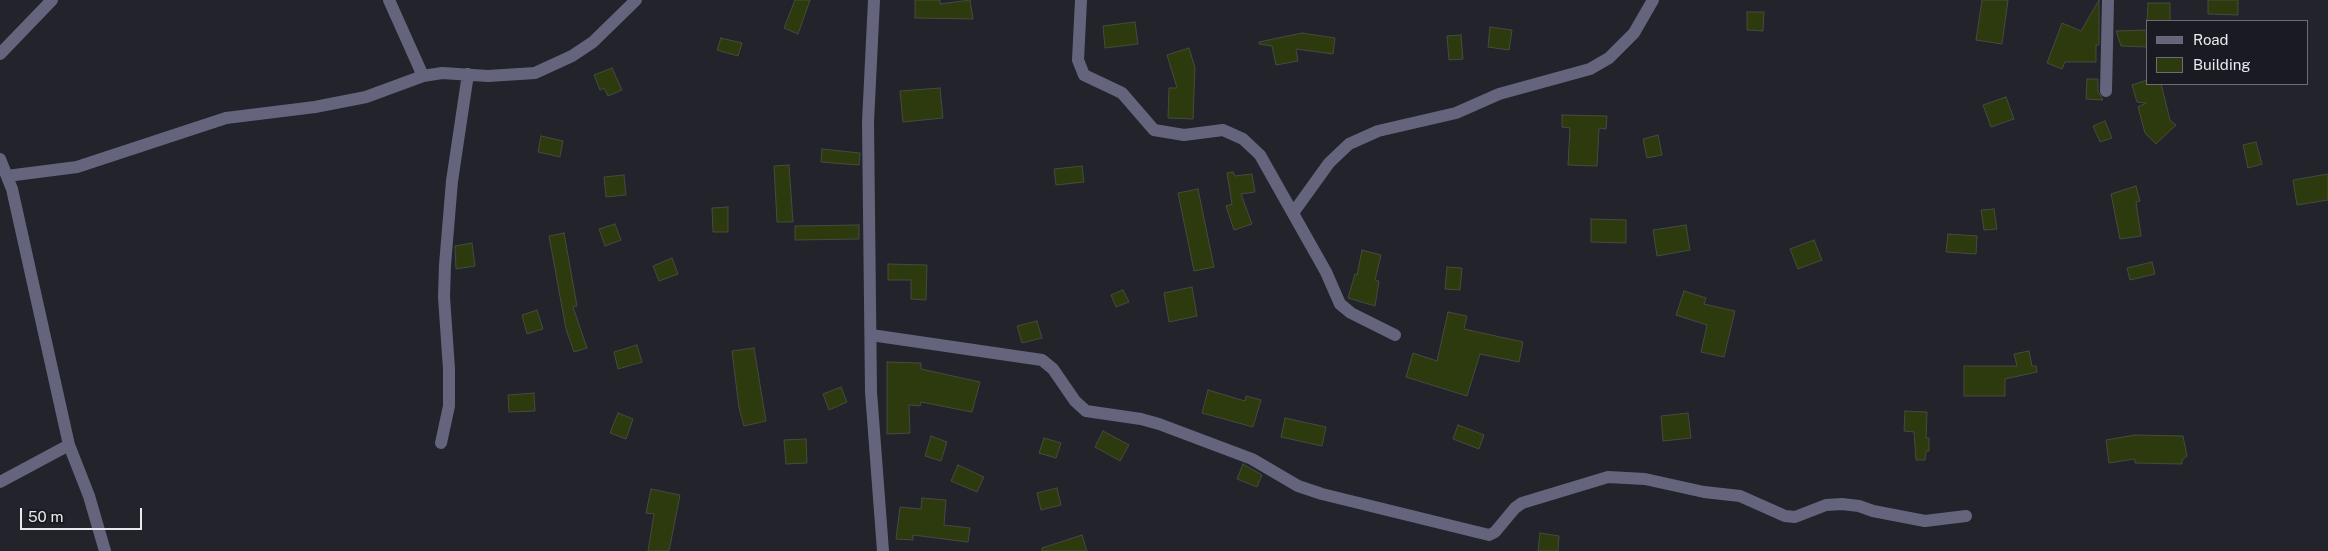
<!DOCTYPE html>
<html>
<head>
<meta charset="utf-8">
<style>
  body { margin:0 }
  #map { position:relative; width:2328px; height:551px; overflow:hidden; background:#23232c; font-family:"Public Sans",sans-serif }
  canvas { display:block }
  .legend { position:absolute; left:2146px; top:20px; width:162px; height:65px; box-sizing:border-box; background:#191a22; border:1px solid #6c6d74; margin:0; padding:6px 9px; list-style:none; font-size:15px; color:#e9eaf0 }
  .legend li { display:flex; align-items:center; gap:10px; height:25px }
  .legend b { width:25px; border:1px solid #6c6d74 }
  .scale { position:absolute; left:20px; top:508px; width:122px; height:22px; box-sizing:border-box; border:2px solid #e9eaf0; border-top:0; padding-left:6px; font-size:15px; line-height:18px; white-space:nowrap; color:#e9eaf0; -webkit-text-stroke:4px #191a22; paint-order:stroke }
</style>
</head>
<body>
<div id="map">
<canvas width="2328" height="551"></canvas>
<ul class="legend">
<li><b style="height:6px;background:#64657d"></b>Road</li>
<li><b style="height:14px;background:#2d3a0e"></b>Building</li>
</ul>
<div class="scale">50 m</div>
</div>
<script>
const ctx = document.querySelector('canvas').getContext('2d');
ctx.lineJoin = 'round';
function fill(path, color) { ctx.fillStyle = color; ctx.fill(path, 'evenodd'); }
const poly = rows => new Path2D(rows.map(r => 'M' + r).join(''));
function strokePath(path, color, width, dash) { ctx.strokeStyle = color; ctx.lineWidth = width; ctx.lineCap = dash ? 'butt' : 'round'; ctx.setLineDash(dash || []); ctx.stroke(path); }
const building = poly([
  [795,0,810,0,798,34,784,28,795,0],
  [915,0,940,0,940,4,970,0,973,19,915,18,915,0],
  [1982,0,2008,0,2002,44,1976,40,1982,0],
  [2099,0,2099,45,2096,45,2096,62,2065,62,2062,69,2047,63,2062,23,2081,31,2099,0],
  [2208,0,2238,0,2238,15,2208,14,2208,0],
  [2148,3,2170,3,2170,21,2147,21,2148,3],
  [1747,12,1764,12,1763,31,1747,30,1747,12],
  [1135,22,1138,44,1105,48,1103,26,1135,22],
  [1490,27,1512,30,1509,50,1488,47,1490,27],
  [2147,30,2147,47,2121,46,2116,31,2147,30],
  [1302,33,1335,38,1333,54,1296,49,1298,61,1276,65,1272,46,1259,44,1259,42,1302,33],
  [1461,35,1463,59,1449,60,1447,36,1461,35],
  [721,38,742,43,738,56,717,50,721,38],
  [1189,48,1195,68,1193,119,1168,118,1169,88,1177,88,1167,55,1189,48],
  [612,68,622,90,608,96,604,88,600,90,594,75,612,68],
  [2087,79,2098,79,2098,91,2103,100,2086,99,2087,79],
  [2147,80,2147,84,2161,84,2170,120,2176,125,2156,144,2145,133,2138,107,2146,103,2137,102,2132,85,2147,80],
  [940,88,943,118,903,122,900,91,940,88],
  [2006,97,2014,119,1991,127,1983,105,2006,97],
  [1562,115,1607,116,1606,129,1599,128,1597,166,1568,165,1570,128,1562,127,1562,115],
  [2105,121,2112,138,2100,142,2093,126,2105,121],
  [1658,135,1662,155,1647,158,1643,139,1658,135],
  [541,136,563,141,560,157,538,152,541,136],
  [2256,142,2262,164,2248,168,2243,145,2256,142],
  [822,149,860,153,859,165,821,162,822,149],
  [789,165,793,222,777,222,774,166,789,165],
  [1082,166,1084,182,1056,185,1054,169,1082,166],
  [1233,172,1235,176,1252,174,1255,192,1241,194,1252,224,1234,230,1226,206,1232,204,1227,173,1233,172],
  [2328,174,2328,200,2297,205,2293,180,2328,174],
  [624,175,626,195,606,197,604,177,624,175],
  [2136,186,2140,201,2136,202,2141,236,2120,239,2111,194,2136,186],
  [1198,189,1214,267,1194,271,1178,193,1198,189],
  [728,207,728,232,713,232,712,208,728,207],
  [1994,209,1997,229,1984,230,1981,210,1994,209],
  [1591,219,1626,220,1626,243,1591,242,1591,219],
  [615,224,621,240,605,246,599,229,615,224],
  [859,225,859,239,795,240,795,226,859,225],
  [1686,225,1690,250,1657,256,1653,230,1686,225],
  [564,233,577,306,573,307,587,348,574,352,566,329,549,236,564,233],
  [1948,234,1977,236,1976,254,1946,252,1948,234],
  [1814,240,1822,260,1798,269,1790,249,1814,240],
  [472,243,475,266,456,269,455,246,472,243],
  [1362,250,1381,255,1375,280,1379,281,1375,306,1348,298,1355,274,1357,275,1362,250],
  [672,258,678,274,659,281,653,266,672,258],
  [2152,262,2155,274,2130,280,2127,268,2152,262],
  [888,264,927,265,926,300,911,299,911,280,888,280,888,264],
  [1447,267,1462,268,1460,290,1445,289,1447,267],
  [1192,287,1197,316,1169,322,1164,293,1192,287],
  [1123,290,1129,302,1116,307,1111,295,1123,290],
  [1684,291,1706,298,1704,304,1735,311,1724,357,1701,352,1707,325,1676,315,1684,291],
  [537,310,543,329,527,334,522,315,537,310],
  [1448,312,1467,316,1464,329,1523,342,1519,362,1480,354,1467,396,1406,377,1413,353,1437,361,1448,312],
  [1037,321,1042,338,1022,343,1017,326,1037,321],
  [637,345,642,362,618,369,614,352,637,345],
  [754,348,766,421,744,426,739,408,732,351,754,348],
  [2029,351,2032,366,2036,366,2037,372,2005,379,2005,396,1964,396,1964,366,2017,366,2014,354,2029,351],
  [887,362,921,363,921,369,980,382,972,412,921,402,920,406,909,405,910,433,887,434,887,362],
  [841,387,847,402,829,410,823,394,841,387],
  [1208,390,1245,401,1246,396,1261,400,1253,427,1202,413,1208,390],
  [534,393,535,411,509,412,508,395,534,393],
  [1905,411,1927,412,1926,438,1929,438,1929,451,1926,451,1925,460,1916,460,1914,432,1904,431,1905,411],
  [618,413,633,419,626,439,610,433,618,413],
  [1688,413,1691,438,1663,441,1661,416,1688,413],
  [1285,418,1326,427,1322,446,1281,437,1285,418],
  [1458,425,1484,435,1479,449,1453,439,1458,425],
  [1103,431,1129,445,1120,461,1095,447,1103,431],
  [2135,435,2183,436,2187,456,2182,460,2182,464,2135,463,2135,459,2109,463,2106,440,2135,435],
  [931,436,947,442,941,461,925,456,931,436],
  [1044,438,1061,443,1056,458,1039,453,1044,438],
  [806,439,807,463,786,464,784,440,806,439],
  [1243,464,1262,475,1257,487,1237,479,1243,464],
  [958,465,984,477,977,492,951,481,958,465],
  [1057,488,1061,505,1041,510,1037,493,1057,488],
  [651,489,680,495,669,551,648,551,654,514,646,513,651,489],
  [922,498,946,500,944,525,970,528,968,542,913,535,913,540,896,539,900,507,921,509,922,498],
  [1540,533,1559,536,1558,551,1538,551,1540,533],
  [1082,535,1087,551,1042,551,1042,548,1082,535]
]);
const minor = poly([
  [389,0,423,76],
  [874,0,868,122,871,392,883,551],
  [1081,0,1078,60,1084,75,1122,93,1154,130,1184,135,1223,130,1243,139,1260,155,1326,272,1340,304,1351,313,1395,335],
  [0,54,52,0],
  [2106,91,2108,0],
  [0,159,12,189,69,445,89,496,105,551],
  [7,176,77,167,226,118,315,107,366,97,423,76,442,73,488,76,535,73,572,56,593,42,636,0],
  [1293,213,1329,163,1349,144,1378,131,1456,113,1499,94,1590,69,1609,58,1634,33,1653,0],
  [871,335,1042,360,1053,369,1075,401,1086,411,1141,419,1159,424,1252,459,1298,486,1322,494,1489,535,1495,532,1515,508,1522,503,1608,477,1645,479,1704,492,1740,496,1785,516,1795,517,1826,505,1842,504,1859,506,1873,511,1925,521,1966,516],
  [441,443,449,406,449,369,444,297,445,265,452,181,468,74],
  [0,482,69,445]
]);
fill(building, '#2d3a0e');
strokePath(building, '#464a40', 1);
strokePath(minor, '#64657d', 12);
</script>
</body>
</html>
